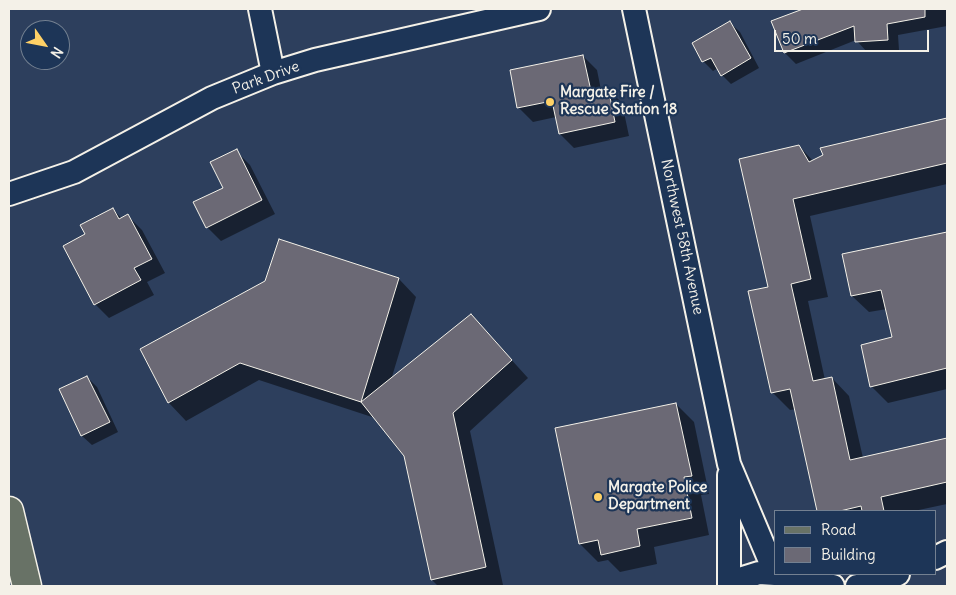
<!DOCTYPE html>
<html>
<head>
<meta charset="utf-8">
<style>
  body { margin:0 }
  #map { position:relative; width:956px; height:595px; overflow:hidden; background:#2d3f5d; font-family:Delius,sans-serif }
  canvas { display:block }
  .frame { position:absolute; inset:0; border:10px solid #f4f1e8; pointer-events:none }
  .legend { position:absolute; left:774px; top:510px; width:162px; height:65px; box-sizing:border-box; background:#1d3557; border:1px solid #738091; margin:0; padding:6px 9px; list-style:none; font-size:15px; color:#f4f1e8 }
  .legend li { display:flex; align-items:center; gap:10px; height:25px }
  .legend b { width:25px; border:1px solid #738091 }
  .north { position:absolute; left:20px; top:20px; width:50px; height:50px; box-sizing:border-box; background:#1d3557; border:1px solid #738091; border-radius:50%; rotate:123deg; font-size:14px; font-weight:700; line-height:20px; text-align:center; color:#f4f1e8 }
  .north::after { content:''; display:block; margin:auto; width:18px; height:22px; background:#ffd166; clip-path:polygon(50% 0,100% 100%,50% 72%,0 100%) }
  .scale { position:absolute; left:774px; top:30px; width:155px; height:22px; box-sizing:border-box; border:2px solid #f4f1e8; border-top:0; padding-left:6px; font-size:15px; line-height:18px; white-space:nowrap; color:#f4f1e8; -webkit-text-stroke:4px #1d3557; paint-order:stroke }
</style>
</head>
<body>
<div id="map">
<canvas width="956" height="595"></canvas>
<div class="frame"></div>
<ul class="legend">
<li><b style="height:6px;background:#687266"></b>Road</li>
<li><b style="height:14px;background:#6b6975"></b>Building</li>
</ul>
<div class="north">N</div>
<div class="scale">50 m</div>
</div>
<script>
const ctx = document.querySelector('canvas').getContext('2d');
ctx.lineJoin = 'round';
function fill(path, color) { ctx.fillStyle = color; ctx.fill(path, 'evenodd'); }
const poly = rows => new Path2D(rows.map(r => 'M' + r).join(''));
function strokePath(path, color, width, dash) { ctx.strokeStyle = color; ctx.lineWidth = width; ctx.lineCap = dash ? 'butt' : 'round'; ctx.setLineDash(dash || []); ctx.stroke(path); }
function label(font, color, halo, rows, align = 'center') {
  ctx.font = font + ' Delius,sans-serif'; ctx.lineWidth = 4.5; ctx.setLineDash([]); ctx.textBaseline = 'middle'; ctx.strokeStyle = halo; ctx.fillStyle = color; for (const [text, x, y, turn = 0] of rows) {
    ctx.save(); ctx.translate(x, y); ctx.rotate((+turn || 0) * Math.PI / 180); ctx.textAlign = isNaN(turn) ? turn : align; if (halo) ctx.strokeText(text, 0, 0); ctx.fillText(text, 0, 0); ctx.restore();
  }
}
const shadow = poly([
  [807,9,947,9,947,26,898,35,899,50,867,52,856,40,796,64,785,53,773,22],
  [730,23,740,32,759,68,731,84,722,75,718,68,713,71,703,61,694,43],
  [583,56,597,70,601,90,608,89,622,103,629,136,574,148,560,134,556,117,533,122,519,108],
  [947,119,947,184,810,216,828,297,808,301,825,380,832,378,849,396,863,458,947,439,947,504,914,511,818,511,796,409,790,410,772,392,769,288,799,146,813,161,825,156,822,148],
  [236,151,250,165,275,214,221,241,207,227,224,188],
  [113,209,122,219,128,216,142,230,165,273,147,282,154,295,109,318,95,304,87,235],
  [947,233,947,389,888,403,871,386,893,338,887,309,869,312,852,296,844,255],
  [399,279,416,297,391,380,488,334,528,378,470,431,503,585,438,586,432,580,405,456,375,418,259,380,186,421,169,403,142,349],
  [87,377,97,387,118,432,92,445,82,436,61,390],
  [676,404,694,422,709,494,701,495,709,535,654,547,657,564,620,572,608,560,598,562,580,544,557,429]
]);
const building = poly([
  [803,9,925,9,925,17,887,24,888,40,855,42,854,26,784,53,771,21,803,9],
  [730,21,751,58,721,76,711,58,702,62,692,43,730,21],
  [583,55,591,91,608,87,615,122,559,134,552,101,517,108,510,70,583,55],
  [947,118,947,163,793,199,811,279,791,284,813,381,832,377,850,460,947,438,947,482,881,497,884,511,862,511,861,506,840,511,817,511,790,389,771,393,748,291,768,287,739,159,799,145,809,162,823,155,820,148,947,118],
  [237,149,262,200,206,228,193,202,223,188,210,162,237,149],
  [113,208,119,219,128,214,152,259,134,268,141,280,94,305,63,246,85,234,80,225,113,208],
  [947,232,947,368,870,387,861,345,892,337,881,290,851,296,842,254,947,232],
  [279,239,399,278,361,402,240,363,168,403,140,349,265,281,279,239],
  [471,314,512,360,453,413,486,567,431,580,404,456,361,402,471,314],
  [87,376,110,422,81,436,59,389,87,376],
  [676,403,692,476,684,477,692,518,637,529,640,546,601,555,598,540,579,544,555,428,676,403]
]);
const minor = poly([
  [260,9,273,73],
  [634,9,729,464,775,573],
  [9,194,74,172,212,98,273,73,315,60,539,9],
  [935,558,947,552],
  [797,583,833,586],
  [729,586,729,475],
  [729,586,743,578,759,573,775,574,787,577,801,586],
  [857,586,879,582,898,574]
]);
const major = poly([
  [9,511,27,586]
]);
const markers = [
  [550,102,5,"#ffd166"],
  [598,497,5,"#ffd166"]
];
const streetNames = [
  ["Park Drive",266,78,-20],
  ["Northwest 58th Avenue",682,237,78]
];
const poiNames = [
  ["Margate Fire /",560,93],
  ["Rescue Station 18",560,110],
  ["Margate Police",608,488],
  ["Department",608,505]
];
fill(shadow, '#0007');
fill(building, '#6b6975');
strokePath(building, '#f4f1e8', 1);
strokePath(minor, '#f4f1e8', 26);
strokePath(major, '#f4f1e8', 31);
strokePath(minor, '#1d3557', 22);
strokePath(major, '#687266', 28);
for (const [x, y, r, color] of markers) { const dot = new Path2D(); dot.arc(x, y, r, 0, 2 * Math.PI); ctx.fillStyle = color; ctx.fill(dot); strokePath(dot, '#1d3557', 2); }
label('15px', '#f4f1e8', '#1d3557', streetNames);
label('bold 15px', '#f4f1e8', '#1d3557', poiNames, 'left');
</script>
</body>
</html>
